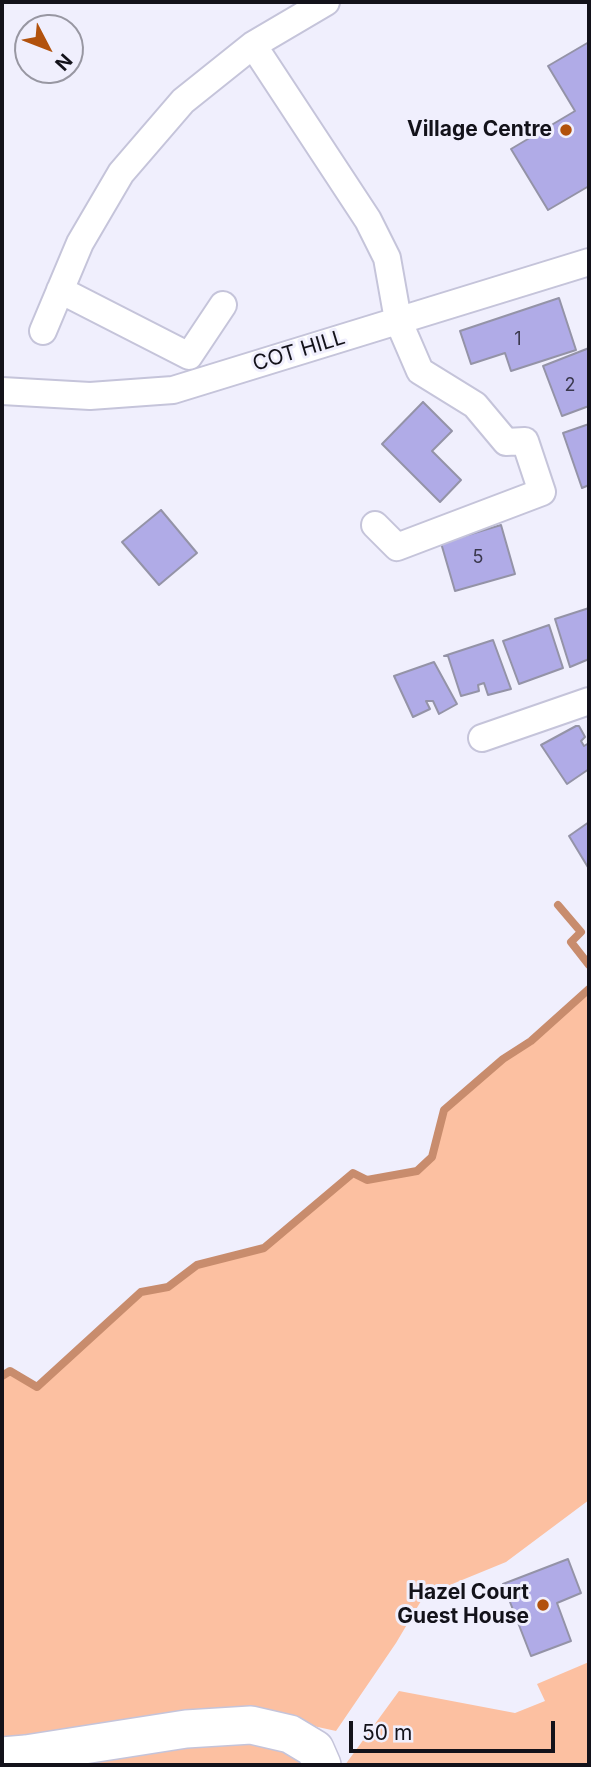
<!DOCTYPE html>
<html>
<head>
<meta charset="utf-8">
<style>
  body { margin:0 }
  #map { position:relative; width:591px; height:1767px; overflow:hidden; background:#f0effd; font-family:Inter,sans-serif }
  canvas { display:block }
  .frame { position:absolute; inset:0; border:4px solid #13121a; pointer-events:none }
  .north { position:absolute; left:14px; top:14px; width:70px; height:70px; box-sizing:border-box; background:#f0effd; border:2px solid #9897a2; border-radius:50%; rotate:132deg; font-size:19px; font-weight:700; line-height:28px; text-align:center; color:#13121a }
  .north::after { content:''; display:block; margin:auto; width:24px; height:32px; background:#b2520d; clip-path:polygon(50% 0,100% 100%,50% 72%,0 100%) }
  .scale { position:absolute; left:349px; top:1721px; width:206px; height:32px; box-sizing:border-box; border:4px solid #13121a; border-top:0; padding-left:9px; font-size:21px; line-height:24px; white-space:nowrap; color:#13121a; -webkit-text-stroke:5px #f0effd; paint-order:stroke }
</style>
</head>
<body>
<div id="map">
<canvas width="591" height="1767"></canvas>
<div class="frame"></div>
<div class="north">N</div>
<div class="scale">50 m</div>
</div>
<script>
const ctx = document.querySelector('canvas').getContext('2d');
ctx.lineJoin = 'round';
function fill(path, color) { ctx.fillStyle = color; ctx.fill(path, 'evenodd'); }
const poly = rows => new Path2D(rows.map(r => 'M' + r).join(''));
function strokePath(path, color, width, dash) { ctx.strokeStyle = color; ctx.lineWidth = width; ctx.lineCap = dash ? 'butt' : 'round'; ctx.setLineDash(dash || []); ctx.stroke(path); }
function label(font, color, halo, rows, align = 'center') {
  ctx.font = font + ' Inter,sans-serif'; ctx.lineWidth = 6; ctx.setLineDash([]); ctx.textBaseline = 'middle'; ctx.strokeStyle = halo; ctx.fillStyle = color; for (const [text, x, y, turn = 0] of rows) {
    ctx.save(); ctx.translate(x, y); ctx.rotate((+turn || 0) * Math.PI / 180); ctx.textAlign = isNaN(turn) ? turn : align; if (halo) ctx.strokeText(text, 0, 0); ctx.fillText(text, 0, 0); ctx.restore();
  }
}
const green = poly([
  [589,989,589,1500,506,1562,445,1587,421,1601,396,1643,336,1731,286,1720,2,1746,2,1376,10,1371,37,1387,141,1292,168,1287,197,1265,264,1248,353,1173,367,1180,417,1171,432,1157,444,1110,503,1059,531,1041],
  [589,1662,589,1765,345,1765,399,1691,515,1713,545,1701,537,1684],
  [255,1738,298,1755,303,1765,16,1765]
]);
const stream = poly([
  [558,905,581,932,571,942,589,965],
  [2,1376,10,1371,37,1387,141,1292,168,1287,197,1265,264,1248,353,1173,367,1180,417,1171,432,1157,444,1110,503,1059,531,1041,589,989]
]);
const building = poly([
  [589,42,589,186,548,210,511,149,575,111,548,66,589,42],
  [559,298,576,350,511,371,505,353,471,364,460,331,559,298],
  [589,348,589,406,562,416,543,366,589,348],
  [423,402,452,431,432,451,461,480,440,502,382,444,423,402],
  [589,424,589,485,582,488,563,433,589,424],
  [161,510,197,553,159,585,122,542,161,510],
  [501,525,515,574,455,591,441,543,501,525],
  [589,608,589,659,570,667,555,619,589,608],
  [549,625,563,668,519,684,503,641,549,625],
  [493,640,511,689,488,695,484,683,478,685,479,691,461,696,448,656,444,656,493,640],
  [434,662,457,704,439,714,433,701,426,701,430,709,413,717,394,676,434,662],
  [576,726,579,726,584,735,585,737,581,741,584,746,589,743,589,769,567,784,541,745,576,726],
  [589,822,589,869,569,836,589,822],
  [568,1559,581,1593,557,1603,571,1641,531,1656,503,1584,568,1559]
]);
const street = poly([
  [253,45,368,220,387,258,398,320,420,371,475,405,506,442,525,441,542,492,397,547,375,525],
  [60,290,189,356,223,305],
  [43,331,80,243,121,173,183,101,253,45,326,2],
  [2,391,90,396,173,390,589,262],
  [482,738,589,701]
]);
const secondary = poly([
  [2,1756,26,1754,186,1729,251,1725,290,1734,315,1749,322,1765]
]);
const markers = [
  [566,130,7,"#b2520d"],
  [543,1605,7,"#b2520d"]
];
const numberNames = [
  ["1",518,340],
  ["2",570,386],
  ["5",478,558]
];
const poiNames = [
  ["Village Centre",552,130],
  ["Hazel Court",529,1593],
  ["Guest House",529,1617]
];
const streetNames = [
  ["COT HILL",299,351,-17]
];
fill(green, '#fcc0a1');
strokePath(stream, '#c88c6d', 8);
fill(building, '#b0abe7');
strokePath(building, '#9493a7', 2);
strokePath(street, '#c5c4da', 30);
strokePath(secondary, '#c5c4da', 40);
strokePath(street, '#fff', 26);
strokePath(secondary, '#fff', 37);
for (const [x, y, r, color] of markers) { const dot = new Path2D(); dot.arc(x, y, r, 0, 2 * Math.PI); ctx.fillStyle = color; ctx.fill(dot); strokePath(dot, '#f0effd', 2.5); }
label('18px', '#3a384d', null, numberNames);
label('bold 21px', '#13121a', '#f0effd', poiNames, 'right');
label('21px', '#13121a', '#f0effd', streetNames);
</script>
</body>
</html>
